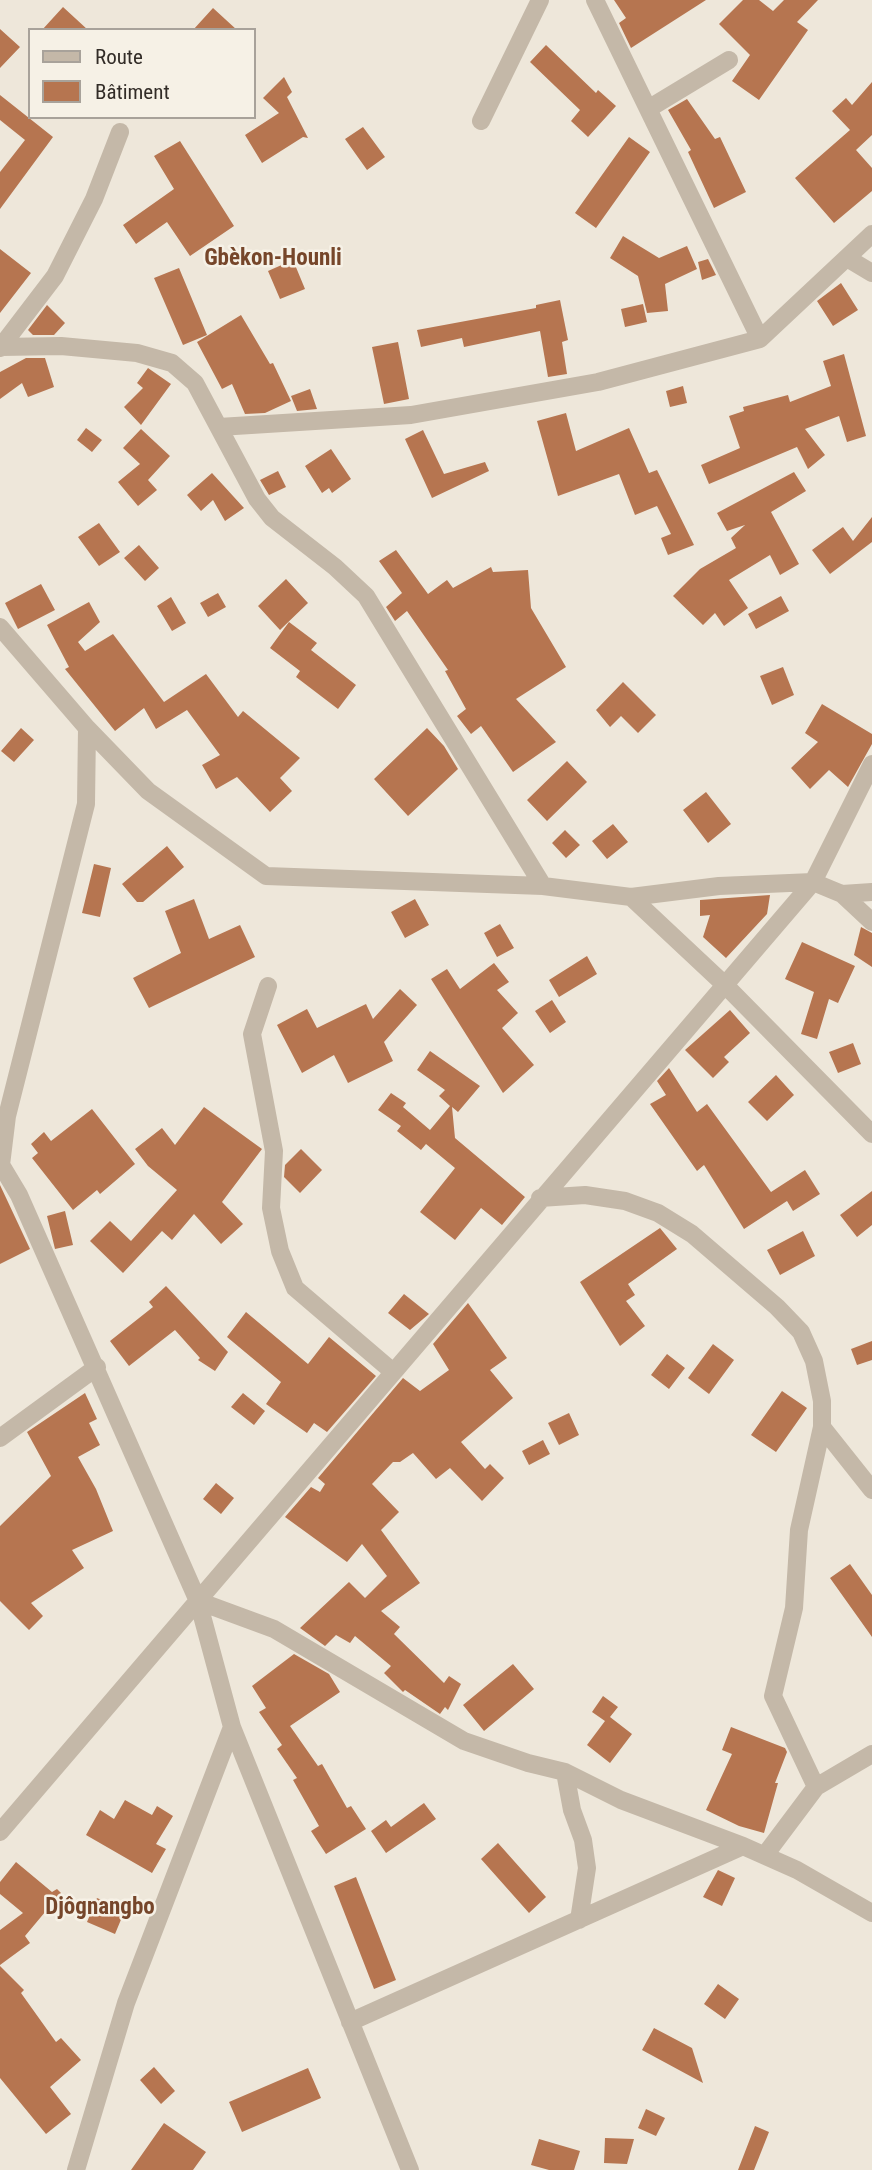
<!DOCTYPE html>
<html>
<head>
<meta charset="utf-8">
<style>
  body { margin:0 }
  #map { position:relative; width:872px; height:2170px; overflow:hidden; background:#eee7da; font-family:"Roboto Condensed",sans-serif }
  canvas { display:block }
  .legend { position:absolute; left:28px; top:28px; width:228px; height:91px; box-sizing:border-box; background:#f6f1e6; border:2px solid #a8a29a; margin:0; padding:9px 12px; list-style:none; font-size:21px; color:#322c27 }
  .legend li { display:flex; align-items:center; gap:14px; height:35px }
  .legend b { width:35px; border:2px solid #a8a29a }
</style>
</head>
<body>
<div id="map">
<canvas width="872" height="2170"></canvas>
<ul class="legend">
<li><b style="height:9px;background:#c4b8a8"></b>Route</li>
<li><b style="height:19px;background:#b67550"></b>Bâtiment</li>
</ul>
</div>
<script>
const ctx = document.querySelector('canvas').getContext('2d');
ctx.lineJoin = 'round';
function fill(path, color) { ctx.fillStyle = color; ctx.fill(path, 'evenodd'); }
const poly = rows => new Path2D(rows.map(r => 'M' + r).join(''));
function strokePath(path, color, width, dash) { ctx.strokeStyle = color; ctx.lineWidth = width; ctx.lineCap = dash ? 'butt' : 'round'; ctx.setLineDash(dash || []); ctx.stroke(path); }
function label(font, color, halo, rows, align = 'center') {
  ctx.font = font + ' "Roboto Condensed",sans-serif'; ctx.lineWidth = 5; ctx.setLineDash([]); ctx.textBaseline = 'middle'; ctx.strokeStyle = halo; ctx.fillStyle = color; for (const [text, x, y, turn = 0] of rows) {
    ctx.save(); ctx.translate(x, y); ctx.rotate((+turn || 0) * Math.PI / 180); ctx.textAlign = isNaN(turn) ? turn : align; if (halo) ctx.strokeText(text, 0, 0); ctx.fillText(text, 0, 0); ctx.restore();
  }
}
const building = poly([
  [614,0,706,0,631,48,619,23,626,18],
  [743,0,759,0,773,11,784,0,818,0,797,22,808,30,759,100,732,81,750,55,719,24],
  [63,7,88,30,42,30],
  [213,8,237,30,193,30],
  [0,29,20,47,0,68],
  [546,45,596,93,598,90,616,106,588,137,571,121,580,110,530,62],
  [284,77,292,92,287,97,308,138,303,137,262,163,245,135,279,113,263,98],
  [872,82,872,135,856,150,872,168,872,191,834,223,795,178,850,130,832,111,846,98,852,105],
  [0,95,53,137,0,209,0,172,25,140,0,120],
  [687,99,715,139,720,137,746,192,714,208,688,152,691,150,668,110],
  [363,127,385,157,367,170,345,139],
  [629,137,650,152,596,228,575,213],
  [180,141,234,226,190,256,167,222,136,244,123,225,174,189,154,156],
  [623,236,659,258,687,246,697,269,665,284,668,311,647,313,638,276,610,258],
  [0,249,31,273,0,313],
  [708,259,716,275,702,280,698,262],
  [293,260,305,289,280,299,268,271],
  [179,268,207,335,183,345,154,278],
  [841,283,858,310,833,326,817,301],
  [560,300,568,340,562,342,567,374,548,377,540,331,464,347,462,338,421,347,417,330,536,308,536,305],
  [643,304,647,322,625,327,621,309],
  [47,305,65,323,54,335,33,335,28,330],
  [241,315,270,364,273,363,291,401,265,413,245,414,232,384,222,389,197,342],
  [398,342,409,399,384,404,372,347],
  [844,354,866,436,847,442,839,416,805,429,825,455,808,469,797,447,709,484,701,465,740,448,729,416,744,411,743,407,788,395,790,402,831,386,823,361],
  [26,358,45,358,54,387,28,397,22,383,0,399,0,372],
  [148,368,171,384,141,425,124,407,143,388,137,383],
  [683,386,687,403,670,407,666,391],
  [310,389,317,409,297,411,291,396],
  [566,413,576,451,629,428,649,473,657,470,694,545,668,555,661,538,671,534,657,506,635,515,619,474,558,496,537,421],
  [86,428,102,440,92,452,77,440],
  [141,429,170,456,148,480,157,490,138,506,118,482,140,464,123,448],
  [423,430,444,474,485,462,489,471,432,498,405,439],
  [331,449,351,479,332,493,329,488,322,493,305,466],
  [278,471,286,487,269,495,260,480],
  [794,472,806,491,771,512,799,564,780,575,770,555,729,580,748,608,724,626,715,613,703,625,673,596,700,569,736,548,731,538,745,525,727,531,717,513],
  [212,473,244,508,225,521,213,500,201,511,187,495],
  [872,517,872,542,830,574,812,550,843,527,853,541],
  [99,523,120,552,99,566,78,537],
  [139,545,159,568,145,581,124,558],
  [396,550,428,594,447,580,453,588,491,567,493,572,528,570,531,608,566,667,516,699,556,742,513,772,481,726,471,734,457,716,466,709,445,671,448,670,407,611,395,621,386,607,402,593,379,561],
  [286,579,308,603,280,630,258,606],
  [41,584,55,610,18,629,5,603],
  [218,593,226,607,208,617,200,603],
  [781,596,789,611,756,629,748,614],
  [171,597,186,623,172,631,157,606],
  [89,602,100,622,78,642,85,651,113,634,164,702,206,674,238,717,243,711,300,758,280,778,292,791,270,812,237,777,216,789,202,765,220,755,187,710,156,729,144,708,115,731,65,669,69,667,47,625],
  [289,622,317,643,311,650,356,685,338,709,296,677,300,671,270,648],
  [783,667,794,695,772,705,760,676],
  [623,682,656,715,638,733,621,716,610,727,596,710],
  [822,704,872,734,872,744,848,787,829,770,810,789,791,768,818,742,805,733],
  [21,728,34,740,14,762,1,751],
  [427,728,444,746,458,769,408,816,374,779],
  [567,761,587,782,547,821,527,800],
  [706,792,731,824,708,843,683,810],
  [613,824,628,842,607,859,592,841],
  [565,830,580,845,566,858,552,843],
  [167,846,184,867,143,902,137,902,122,884],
  [94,864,111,868,100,917,82,913],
  [770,895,767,914,726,958,703,937,710,915,700,916,700,900],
  [194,899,209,939,240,925,255,957,149,1008,133,978,181,953,165,911],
  [415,899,429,925,405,938,391,912],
  [500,924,514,948,497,957,484,933],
  [861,927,872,933,872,967,854,955],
  [802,942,855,966,838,1003,829,999,817,1039,801,1034,814,992,785,979],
  [587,956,597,974,559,997,549,980],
  [494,963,509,982,497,990,518,1013,502,1028,534,1065,503,1093,431,979,447,969,460,989],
  [400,989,417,1005,384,1042,393,1061,348,1083,334,1055,302,1073,277,1025,307,1009,317,1028,366,1004,373,1019],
  [552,1000,566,1022,550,1033,535,1011],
  [730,1010,750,1033,724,1057,729,1062,713,1078,685,1050],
  [853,1043,861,1064,838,1073,829,1052],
  [430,1051,480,1086,458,1112,452,1107,455,1138,525,1197,502,1225,481,1208,455,1240,420,1212,455,1168,426,1144,421,1150,397,1131,401,1126,378,1110,391,1093,406,1103,403,1107,430,1130,450,1106,439,1096,445,1090,417,1070],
  [669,1068,697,1112,707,1104,771,1192,805,1170,820,1194,793,1211,787,1201,744,1229,704,1165,697,1171,650,1104,666,1095,657,1081],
  [776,1075,794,1095,767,1121,748,1102],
  [204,1107,262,1149,222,1202,243,1224,221,1244,194,1214,172,1240,162,1231,123,1273,90,1241,110,1221,131,1241,177,1190,148,1166,135,1149,162,1128,175,1145],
  [92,1109,135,1164,100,1194,97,1190,73,1210,32,1158,38,1153,31,1144,44,1132,51,1141],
  [301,1149,322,1170,300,1193,284,1177,285,1165],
  [0,1185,30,1249,0,1264],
  [872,1191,872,1225,857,1237,840,1215],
  [65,1211,73,1245,55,1249,47,1216],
  [660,1228,677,1249,628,1284,635,1295,626,1301,645,1326,620,1346,580,1282],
  [803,1231,815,1256,780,1275,767,1250],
  [166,1286,228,1352,215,1371,198,1360,200,1358,175,1330,129,1366,110,1341,153,1307,149,1302],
  [404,1294,429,1314,410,1330,388,1313],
  [468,1303,507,1358,490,1370,513,1398,461,1442,485,1469,490,1464,504,1478,482,1501,450,1468,436,1479,413,1453,400,1462,393,1462,372,1484,399,1512,381,1530,420,1583,381,1611,400,1627,394,1634,444,1683,449,1676,461,1684,448,1710,445,1707,440,1714,405,1690,403,1692,384,1673,391,1666,355,1636,350,1643,336,1635,325,1646,300,1628,349,1582,365,1598,387,1576,362,1544,347,1562,285,1517,311,1487,320,1492,325,1484,318,1478,403,1378,420,1391,449,1370,433,1344],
  [246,1312,308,1364,329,1337,376,1376,327,1432,314,1423,307,1433,266,1404,281,1382,227,1337],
  [872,1341,872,1360,857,1365,851,1349],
  [713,1344,734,1360,709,1394,688,1378],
  [667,1354,685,1368,669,1389,651,1375],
  [782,1391,807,1408,776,1452,751,1435],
  [85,1393,97,1419,89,1423,100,1445,78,1457,96,1489,113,1531,72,1550,84,1568,31,1603,43,1616,29,1630,0,1601,0,1526,51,1476,27,1432],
  [243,1393,265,1411,254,1425,231,1407],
  [569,1413,579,1435,559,1445,548,1423],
  [543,1440,550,1454,529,1465,522,1451],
  [216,1483,234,1498,221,1514,203,1499],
  [850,1564,872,1595,872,1637,830,1578],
  [294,1654,329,1674,340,1692,290,1726,318,1766,322,1764,347,1808,351,1806,366,1829,326,1854,311,1831,319,1826,293,1780,297,1778,277,1749,282,1745,259,1712,266,1708,252,1686],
  [513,1664,534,1689,484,1731,463,1705],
  [603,1696,618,1707,610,1717,632,1734,610,1763,587,1745,605,1721,592,1712],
  [731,1727,785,1748,787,1752,775,1783,778,1783,764,1833,739,1826,706,1810,732,1754,722,1750],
  [125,1800,152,1815,157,1806,173,1816,156,1844,166,1849,152,1873,86,1835,100,1810,114,1819],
  [424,1803,436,1819,386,1853,371,1831,386,1820,391,1827],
  [498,1843,546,1897,529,1913,481,1859],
  [16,1862,52,1892,57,1889,61,1893,25,1936,30,1943,0,1965,0,1930,23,1913,0,1894,0,1882],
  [718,1870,735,1878,722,1906,703,1897],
  [356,1877,396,1980,374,1989,334,1886],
  [97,1898,125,1910,115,1934,87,1922],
  [0,1966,24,1990,21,1993,56,2042,61,2038,81,2060,50,2087,71,2114,46,2134,0,2078],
  [718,1984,739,1999,725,2019,704,2004],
  [654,2028,692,2048,703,2083,642,2050],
  [154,2067,175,2091,161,2104,140,2080],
  [308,2068,321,2098,242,2132,229,2102],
  [646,2109,665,2118,656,2136,638,2128],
  [164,2123,206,2152,193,2170,131,2170],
  [755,2126,769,2132,754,2170,738,2170],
  [605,2138,634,2139,627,2164,604,2163],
  [539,2139,580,2151,574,2170,549,2170,531,2165]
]);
const minor = poly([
  [595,0,760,339],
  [648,109,729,60],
  [481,121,540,0],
  [847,258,872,273],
  [1,347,61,346,137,353,172,363,195,383,257,499,272,518,335,567,366,596,543,886],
  [0,348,55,276,94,199,120,132],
  [219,427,411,415,598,382,760,339,872,234],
  [0,627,87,728,86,804,7,1116,1,1165,19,1195,198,1601,232,1727,410,2170],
  [87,728,148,791,266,876,543,886,631,897,719,886,813,882,842,894,872,892],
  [842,894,872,922],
  [631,897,726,986,872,1134],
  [268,986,252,1034,274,1151,271,1208,280,1251,295,1288,392,1371],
  [540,1198,585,1195,625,1201,658,1213,692,1234,777,1307,801,1332,814,1361,822,1401,822,1427,799,1530,794,1608,773,1696,816,1787,765,1855],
  [822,1427,872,1490],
  [0,1438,97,1367],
  [198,1601,274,1629,464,1741,528,1763,565,1772,621,1800,743,1846,797,1870,872,1913],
  [565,1772,572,1810,583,1840,587,1868,579,1920],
  [816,1787,872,1754],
  [0,1832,813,882,872,764],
  [350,2022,743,1846],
  [76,2170,126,2003,232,1727]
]);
const quarterNames = [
  ["Gbèkon-Hounli",273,259],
  ["Djôgnangbo",100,1908]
];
fill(building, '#b67550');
strokePath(minor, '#c4b8a8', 18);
label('bold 23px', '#76462a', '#f6f1e6', quarterNames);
</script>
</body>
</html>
